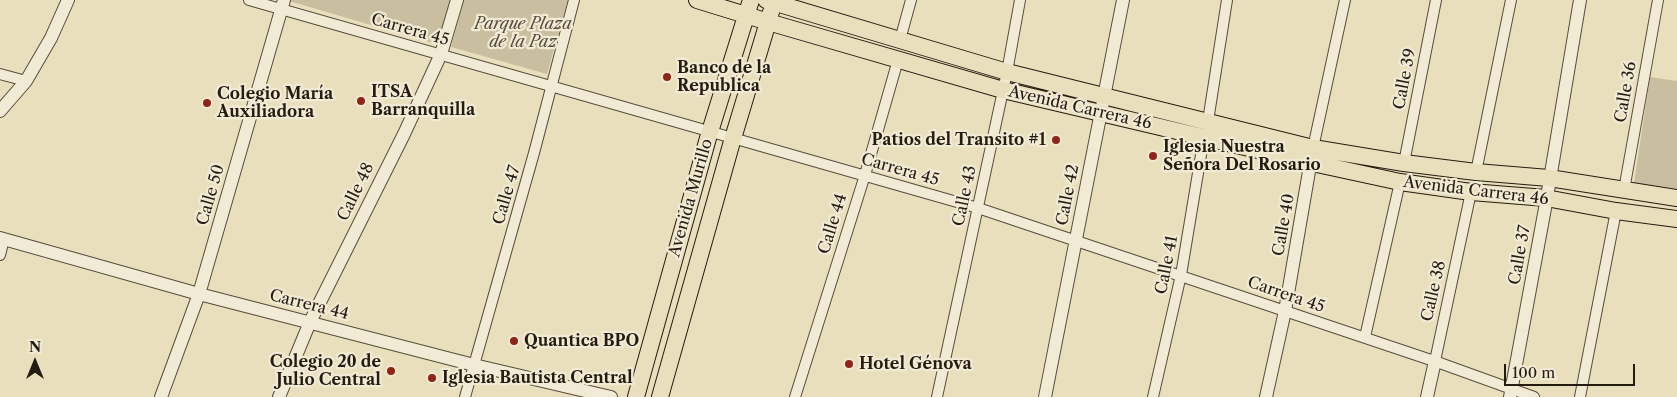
<!DOCTYPE html>
<html>
<head>
<meta charset="utf-8">
<style>
  body { margin:0 }
  #map { position:relative; width:1677px; height:397px; overflow:hidden; background:#eadfbd; font-family:"Libre Caslon Text",serif }
  canvas { display:block }
  .north { position:absolute; left:10px; top:337px; width:50px; height:50px; -webkit-text-stroke:4px #f1ead4; paint-order:stroke; rotate:0deg; font-size:14px; font-weight:700; line-height:20px; text-align:center; color:#251c11 }
  .north::after { content:''; display:block; margin:auto; width:18px; height:22px; background:#251c11; clip-path:polygon(50% 0,100% 100%,50% 72%,0 100%) }
  .scale { position:absolute; left:1504px; top:364px; width:131px; height:22px; box-sizing:border-box; border:2px solid #251c11; border-top:0; padding-left:6px; font-size:15px; line-height:18px; white-space:nowrap; color:#251c11; -webkit-text-stroke:4px #f1ead4; paint-order:stroke }
</style>
</head>
<body>
<div id="map">
<canvas width="1677" height="397"></canvas>
<div class="north">N</div>
<div class="scale">100 m</div>
</div>
<script>
const ctx = document.querySelector('canvas').getContext('2d');
ctx.lineJoin = 'round';
function fill(path, color) { ctx.fillStyle = color; ctx.fill(path, 'evenodd'); }
const poly = rows => new Path2D(rows.map(r => 'M' + r).join(''));
function strokePath(path, color, width, dash) { ctx.strokeStyle = color; ctx.lineWidth = width; ctx.lineCap = dash ? 'butt' : 'round'; ctx.setLineDash(dash || []); ctx.stroke(path); }
function label(font, color, halo, rows, align = 'center') {
  ctx.font = font + ' "Libre Caslon Text",serif'; ctx.lineWidth = 4.5; ctx.setLineDash([]); ctx.textBaseline = 'middle'; ctx.strokeStyle = halo; ctx.fillStyle = color; for (const [text, x, y, turn = 0] of rows) {
    ctx.save(); ctx.translate(x, y); ctx.rotate((+turn || 0) * Math.PI / 180); ctx.textAlign = isNaN(turn) ? turn : align; if (halo) ctx.strokeText(text, 0, 0); ctx.fillText(text, 0, 0); ctx.restore();
  }
}
const green = poly([
  [289,0,451,0,439,45,289,1],
  [464,0,568,0,547,74,451,47],
  [1650,77,1677,81,1677,190,1634,183]
]);
const minor = poly([
  [249,0,978,208,1437,362,1534,397],
  [900,40,911,0],
  [0,74,26,81],
  [1208,121,1227,0],
  [1313,148,1345,0],
  [1404,163,1436,0],
  [1476,172,1511,0],
  [1624,190,1658,0],
  [0,255,4,239],
  [1365,337,1400,182],
  [1435,361,1471,192],
  [465,397,534,153,574,0],
  [795,397,865,175,898,60],
  [937,397,1007,72,1020,0],
  [1153,397,1181,275,1204,137],
  [1580,397,1616,211]
]);
const tertiary = poly([
  [0,111,26,81,51,38,68,0],
  [0,238,199,294,474,365,611,397],
  [161,397,199,294,284,0],
  [279,397,310,322,404,134,441,54,457,0],
  [1045,397,1123,0],
  [1266,397,1285,311,1312,154],
  [1427,397,1435,361],
  [1510,397,1546,203,1580,0]
]);
const primary = poly([
  [697,0,775,24,1003,90,1317,164,1400,182,1471,192,1546,198,1616,211,1677,219],
  [766,0,1007,72,1313,148,1404,163,1476,172,1549,178,1677,198],
  [636,397,708,138,751,0],
  [660,397,731,145,771,12]
]);
const markers = [
  [667,77,5,"#8f2418"],
  [361,101,5,"#8f2418"],
  [207,103,5,"#8f2418"],
  [1056,140,5,"#8f2418"],
  [1153,156,5,"#8f2418"],
  [514,341,5,"#8f2418"],
  [849,364,5,"#8f2418"],
  [391,371,5,"#8f2418"],
  [432,378,5,"#8f2418"]
];
const parkNames = [
  ["Parque Plaza",523,24],
  ["de la Paz",523,42]
];
const streetNames = [
  ["Carrera 45",410,30,16],
  ["Calle 39",1405,79,-79],
  ["Calle 36",1626,92,-80],
  ["Avenida Carrera 46",1080,108,13],
  ["Carrera 45",900,170,16],
  ["Avenida Carrera 46",1476,191,7],
  ["Calle 48",356,192,-64],
  ["Calle 50",211,195,-74],
  ["Calle 47",507,195,-74],
  ["Calle 42",1068,195,-79],
  ["Calle 43",965,196,-78],
  ["Avenida Murillo",691,198,-74],
  ["Calle 44",833,224,-73],
  ["Calle 40",1284,225,-80],
  ["Calle 37",1520,255,-80],
  ["Calle 41",1167,265,-79],
  ["Calle 38",1434,291,-77],
  ["Carrera 45",1286,295,19],
  ["Carrera 44",309,305,14]
];
const poiNames = [
  ["Banco de la",677,68],
  ["Republica",677,86],
  ["ITSA",371,92],
  ["Barranquilla",371,110],
  ["Colegio María",217,94],
  ["Auxiliadora",217,112],
  ["Patios del Transito #1",1046,140,"right"],
  ["Iglesia Nuestra",1163,147],
  ["Señora Del Rosario",1163,165],
  ["Quantica BPO",524,341],
  ["Colegio 20 de",381,362,"right"],
  ["Julio Central",381,380,"right"],
  ["Hotel Génova",859,364],
  ["Iglesia Bautista Central",442,378]
];
fill(green, '#c9bea0');
strokePath(minor, '#564d3c', 12);
strokePath(tertiary, '#564d3c', 14);
strokePath(primary, '#251c11', 18);
strokePath(minor, '#f1ead4', 10);
strokePath(tertiary, '#f1ead4', 12);
strokePath(primary, '#eadfbd', 16);
for (const [x, y, r, color] of markers) { const dot = new Path2D(); dot.arc(x, y, r, 0, 2 * Math.PI); ctx.fillStyle = color; ctx.fill(dot); strokePath(dot, '#f1ead4', 2); }
label('italic 16px', '#564d3c', '#f1ead4', parkNames);
label('16px', '#251c11', '#f1ead4', streetNames);
label('bold 16px', '#251c11', '#f1ead4', poiNames, 'left');
</script>
</body>
</html>
